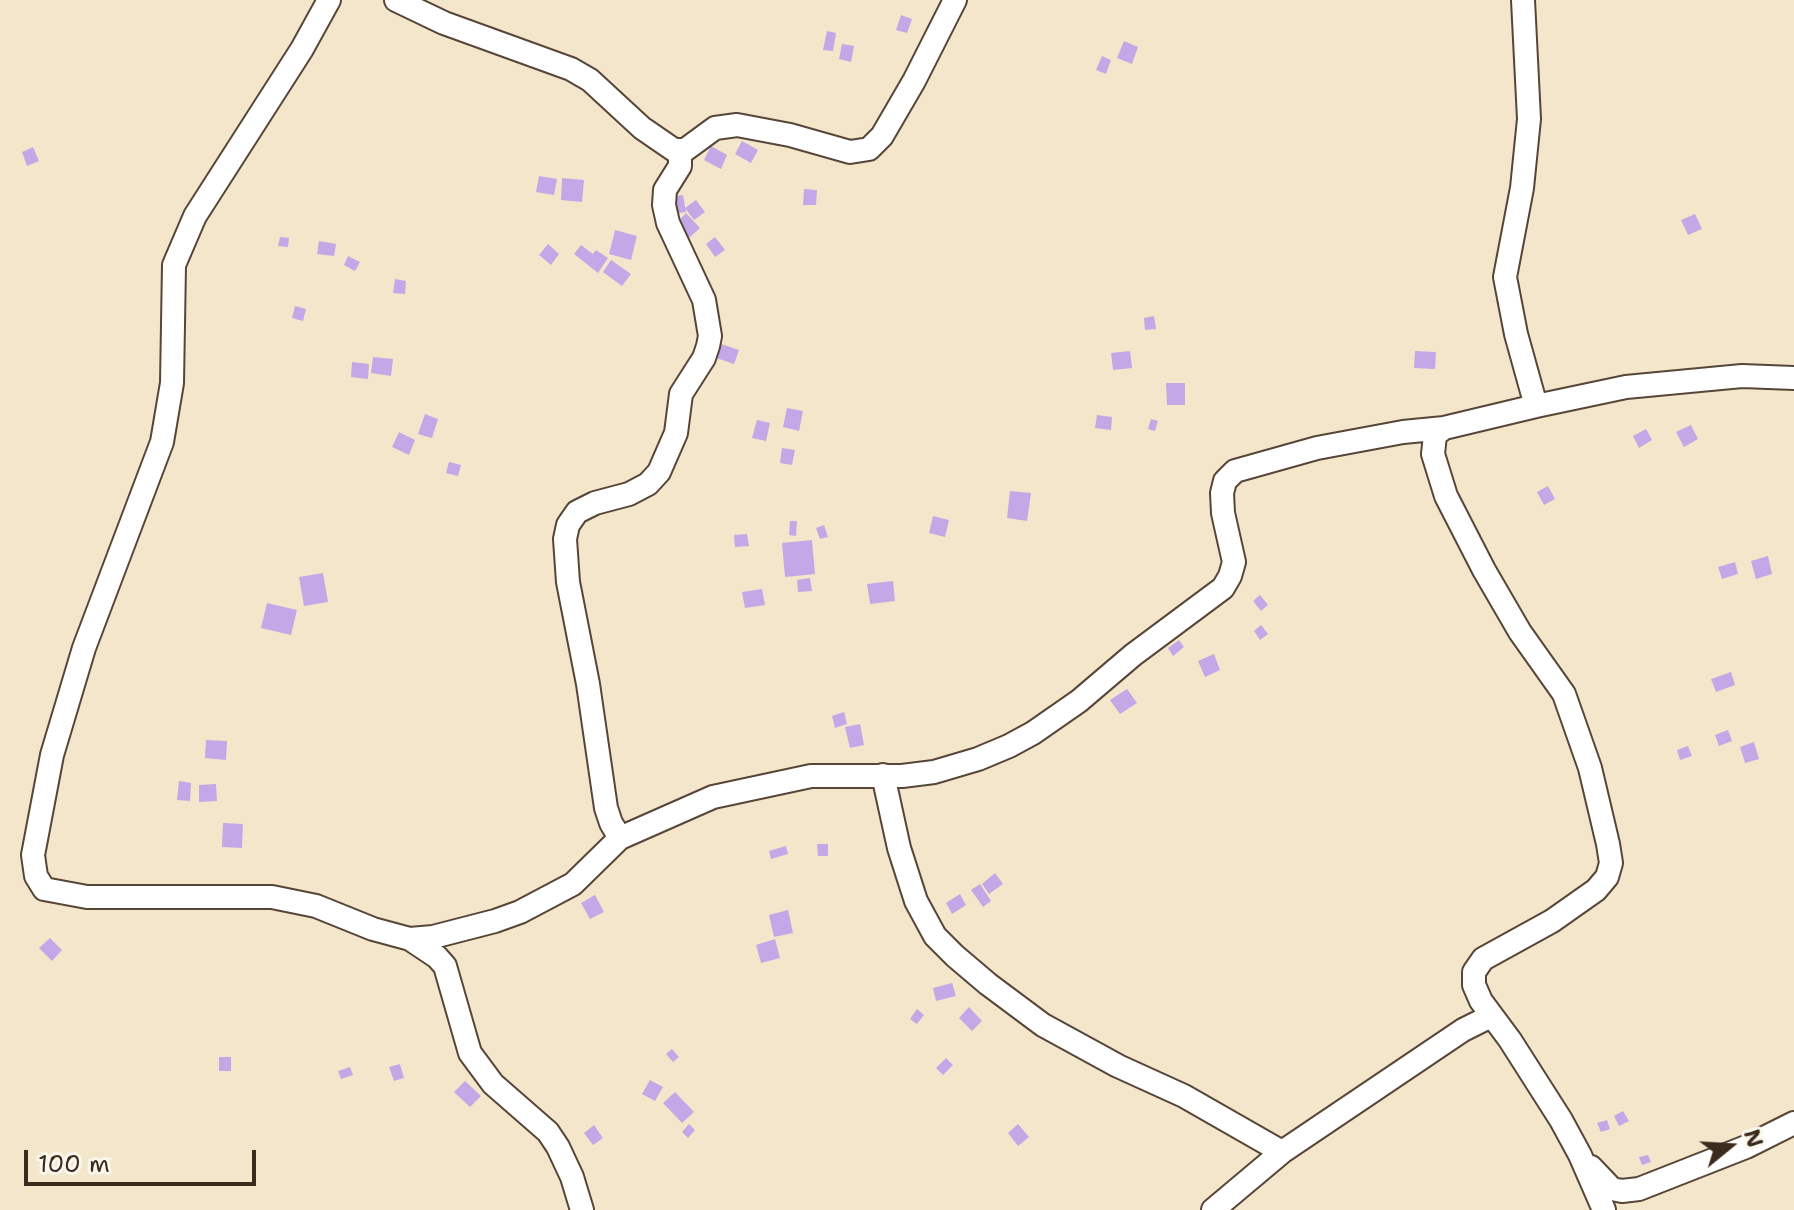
<!DOCTYPE html>
<html>
<head>
<meta charset="utf-8">
<style>
  body { margin:0 }
  #map { position:relative; width:1794px; height:1210px; overflow:hidden; background:#f3e6cb; font-family:"Shantell Sans",sans-serif }
  canvas { display:block }
  .north { position:absolute; left:1690px; top:1106px; width:80px; height:80px; -webkit-text-stroke:6px #fbf7ec; paint-order:stroke; rotate:72deg; font-size:22px; font-weight:700; line-height:32px; text-align:center; color:#3b2a1e }
  .north::after { content:''; display:block; margin:auto; width:28px; height:36px; background:#3b2a1e; clip-path:polygon(50% 0,100% 100%,50% 72%,0 100%) }
  .scale { position:absolute; left:24px; top:1150px; width:232px; height:36px; box-sizing:border-box; border:4px solid #3b2a1e; border-top:0; padding-left:10px; font-size:24px; line-height:28px; white-space:nowrap; color:#3b2a1e; -webkit-text-stroke:6px #fbf7ec; paint-order:stroke }
</style>
</head>
<body>
<div id="map">
<canvas width="1794" height="1210"></canvas>
<div class="north">N</div>
<div class="scale">100 m</div>
</div>
<script>
const ctx = document.querySelector('canvas').getContext('2d');
ctx.lineJoin = 'round';
function fill(path, color) { ctx.fillStyle = color; ctx.fill(path, 'evenodd'); }
const poly = rows => new Path2D(rows.map(r => 'M' + r).join(''));
function strokePath(path, color, width, dash) { ctx.strokeStyle = color; ctx.lineWidth = width; ctx.lineCap = dash ? 'butt' : 'round'; ctx.setLineDash(dash || []); ctx.stroke(path); }
const building = poly([
  [901,15,912,19,907,33,896,30],
  [827,31,836,33,833,51,823,50],
  [1124,41,1138,47,1132,64,1117,58],
  [842,44,854,46,851,62,839,59],
  [1102,56,1111,60,1106,74,1096,70],
  [742,141,758,150,751,163,735,154],
  [711,146,727,155,721,169,704,160],
  [33,147,39,161,27,166,22,152],
  [539,176,557,179,554,195,536,192],
  [562,178,584,180,582,202,561,200],
  [804,189,817,190,816,205,803,205],
  [683,195,686,212,672,214,669,197],
  [696,200,705,212,694,220,685,208],
  [686,213,700,228,689,238,676,223],
  [1695,214,1702,229,1688,235,1681,220],
  [615,230,637,236,631,260,609,254],
  [280,237,289,238,288,247,278,246],
  [715,237,725,250,715,257,706,244],
  [319,241,336,244,334,256,317,254],
  [548,244,559,254,551,265,539,255],
  [581,245,593,254,596,250,608,258,598,273,574,254],
  [348,256,360,262,355,271,344,265],
  [611,260,631,274,622,286,603,272],
  [395,279,406,281,405,294,393,293],
  [295,306,306,309,303,321,292,318],
  [1154,316,1156,329,1145,330,1144,318],
  [721,344,739,350,734,364,716,358],
  [1130,351,1132,368,1113,370,1111,353],
  [1415,351,1436,352,1435,369,1414,368],
  [373,357,393,359,391,376,371,373],
  [352,362,369,364,368,379,351,377],
  [1166,383,1185,383,1185,405,1167,405],
  [787,408,803,411,799,431,783,427],
  [425,414,438,419,432,438,418,434],
  [1097,415,1112,417,1111,430,1095,428],
  [1151,419,1158,421,1155,431,1148,429],
  [757,420,770,423,766,441,752,438],
  [1691,425,1698,439,1684,447,1676,432],
  [1646,429,1652,440,1639,448,1633,436],
  [399,432,415,440,409,455,392,447],
  [782,448,795,450,792,465,780,463],
  [449,462,461,465,458,476,446,473],
  [1548,486,1555,499,1544,505,1537,492],
  [1010,491,1031,493,1027,521,1007,518],
  [933,516,949,520,945,537,929,533],
  [790,521,797,521,796,536,789,535],
  [824,525,828,537,820,539,816,528],
  [747,534,749,546,735,547,734,535],
  [812,540,815,574,785,577,782,543],
  [1768,556,1772,574,1756,579,1751,561],
  [1735,562,1738,574,1722,579,1718,567],
  [323,573,328,602,304,606,299,577],
  [810,578,812,591,798,592,797,580],
  [893,581,895,601,870,604,867,584],
  [762,589,765,605,745,608,742,592],
  [1260,595,1268,605,1261,611,1253,601],
  [267,603,297,610,291,635,261,628],
  [1261,625,1268,634,1260,640,1254,631],
  [1179,640,1184,647,1173,656,1168,648],
  [1214,654,1220,670,1205,677,1198,661],
  [1731,672,1735,685,1716,692,1711,679],
  [1127,689,1137,703,1120,714,1110,700],
  [844,712,847,724,835,728,832,716],
  [860,724,864,745,850,748,845,727],
  [1728,730,1732,741,1719,746,1715,735],
  [206,740,227,741,226,760,205,758],
  [1754,742,1759,759,1745,763,1740,747],
  [1688,746,1692,756,1680,760,1677,750],
  [179,781,191,783,190,801,177,800],
  [216,784,217,801,199,802,199,785],
  [223,823,243,824,242,848,222,847],
  [817,844,828,844,828,856,818,856],
  [786,846,788,854,771,859,769,851],
  [995,873,1003,884,989,894,982,884],
  [980,884,991,901,983,907,971,890],
  [960,894,966,905,952,914,946,903],
  [595,895,604,912,590,919,581,903],
  [788,910,793,933,774,937,769,915],
  [50,938,62,950,52,961,39,948],
  [775,939,780,958,761,963,756,945],
  [952,983,956,996,936,1001,933,988],
  [969,1007,982,1021,972,1031,959,1018],
  [917,1009,924,1015,917,1024,910,1019],
  [672,1049,679,1057,673,1062,666,1054],
  [219,1057,231,1057,231,1071,219,1071],
  [946,1058,953,1065,943,1075,936,1068],
  [400,1064,404,1078,394,1081,389,1067],
  [350,1067,353,1075,341,1079,338,1071],
  [650,1080,663,1087,655,1101,642,1094],
  [465,1081,481,1096,470,1107,454,1092],
  [675,1092,694,1112,682,1123,663,1103],
  [1623,1111,1629,1121,1619,1126,1614,1116],
  [1607,1120,1610,1129,1601,1132,1597,1123],
  [689,1124,695,1130,688,1138,682,1132],
  [1018,1124,1029,1137,1018,1146,1008,1133],
  [594,1125,603,1138,593,1145,584,1133],
  [1648,1155,1651,1162,1642,1165,1639,1157]
]);
const minor = poly([
  [329,0,302,49,195,216,174,265,172,383,162,442,84,648,52,755,33,855,36,876,44,889,87,897,272,897,316,906,373,929,410,939,433,937,495,921,520,912,573,884,620,838,713,797,811,776,902,776,934,772,978,759,1009,746,1033,733,1079,701,1133,655,1223,588,1230,576,1234,562,1223,513,1222,493,1225,481,1235,471,1317,448,1403,432,1444,428],
  [396,0,444,23,571,69,590,80,642,128,674,150,685,150,715,128,737,125,790,135,850,152,869,149,882,136,914,81,955,0],
  [1523,0,1529,119,1522,188,1505,277,1516,334,1536,406,1444,428,1435,435,1433,454,1446,496,1484,570,1520,632,1564,694,1590,768,1608,844,1611,863,1607,877,1596,890,1552,921,1483,959,1474,972,1474,985,1481,1001,1510,1040,1561,1120,1580,1155,1604,1210],
  [1536,406,1626,387,1742,376,1794,378],
  [883,775,899,848,916,901,935,936,955,956,988,984,1043,1025,1118,1066,1184,1096,1282,1152],
  [620,838,611,823,606,808,588,684,568,582,565,539,568,525,577,512,595,503,629,494,648,484,659,472,676,433,681,394,704,358,708,346,710,336,704,300,668,223,664,205,665,190,680,166,680,151],
  [410,939,437,957,445,966,470,1053,493,1084,548,1132,558,1147,572,1177,582,1210],
  [1591,1167,1612,1189,1622,1191,1639,1189,1746,1147,1794,1123],
  [1213,1210,1282,1152,1463,1030,1491,1016]
]);
fill(building, '#c4a7e6');
strokePath(minor, '#574638', 26);
strokePath(minor, '#fff', 22);
</script>
</body>
</html>
